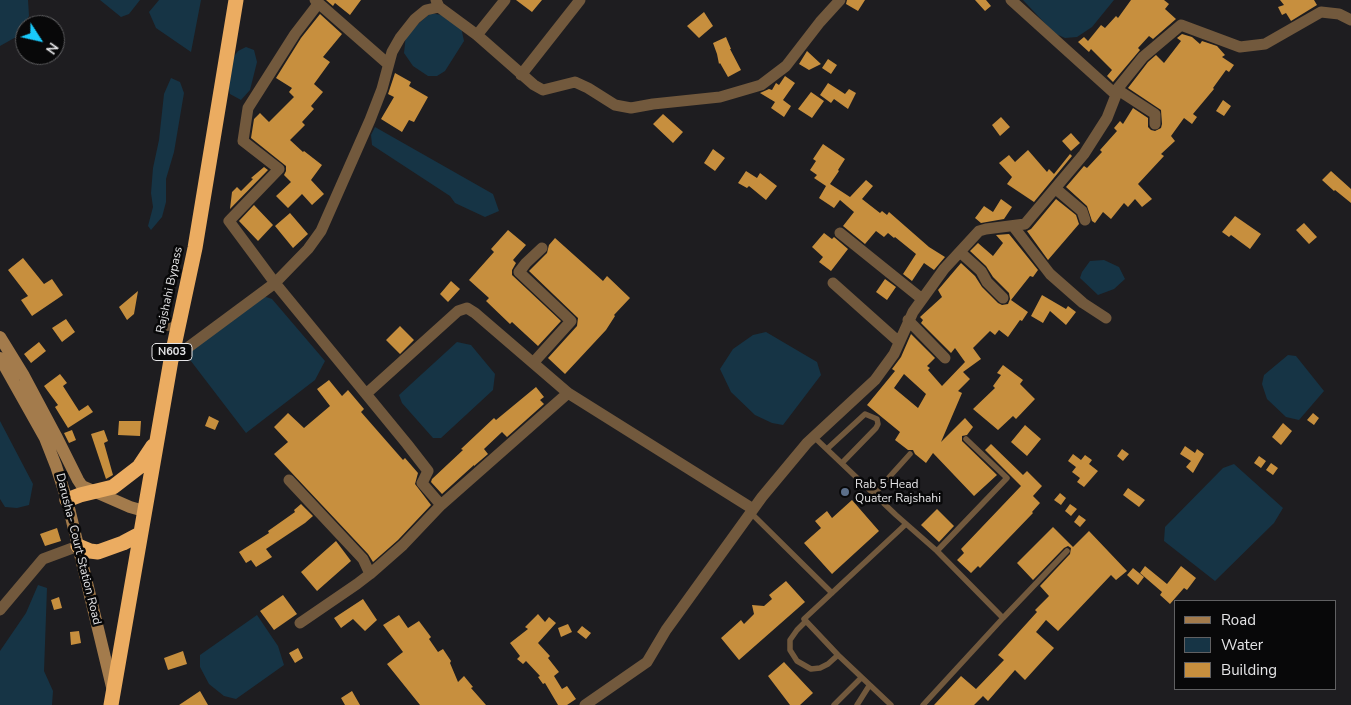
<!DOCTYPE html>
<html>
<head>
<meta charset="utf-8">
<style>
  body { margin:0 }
  #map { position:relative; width:1351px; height:705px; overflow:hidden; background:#1e1d20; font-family:"Nunito Sans",sans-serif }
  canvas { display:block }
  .legend { position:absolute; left:1174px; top:600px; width:162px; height:90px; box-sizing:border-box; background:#080809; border:1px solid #606062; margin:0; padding:6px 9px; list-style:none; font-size:15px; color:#e5e5e7 }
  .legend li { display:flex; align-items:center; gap:10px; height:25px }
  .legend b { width:25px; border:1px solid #606062 }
  .north { position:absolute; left:15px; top:15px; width:50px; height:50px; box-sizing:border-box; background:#080809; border:1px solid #606062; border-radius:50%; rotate:125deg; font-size:14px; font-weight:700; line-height:20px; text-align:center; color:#e5e5e7 }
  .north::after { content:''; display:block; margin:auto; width:18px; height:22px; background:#19cafc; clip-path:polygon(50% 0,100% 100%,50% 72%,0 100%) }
</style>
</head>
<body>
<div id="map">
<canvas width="1351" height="705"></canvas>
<ul class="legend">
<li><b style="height:6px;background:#a37b4c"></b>Road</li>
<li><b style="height:14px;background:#163445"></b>Water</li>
<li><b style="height:14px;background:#c78f3e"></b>Building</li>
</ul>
<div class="north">N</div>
</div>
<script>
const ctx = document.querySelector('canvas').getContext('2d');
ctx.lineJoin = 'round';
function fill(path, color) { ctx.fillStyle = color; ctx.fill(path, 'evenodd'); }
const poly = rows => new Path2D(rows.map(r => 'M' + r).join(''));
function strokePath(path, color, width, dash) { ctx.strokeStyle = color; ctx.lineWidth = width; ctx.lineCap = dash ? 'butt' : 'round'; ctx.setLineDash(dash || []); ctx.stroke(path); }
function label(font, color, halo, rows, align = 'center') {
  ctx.font = font + ' "Nunito Sans",sans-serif'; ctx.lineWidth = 5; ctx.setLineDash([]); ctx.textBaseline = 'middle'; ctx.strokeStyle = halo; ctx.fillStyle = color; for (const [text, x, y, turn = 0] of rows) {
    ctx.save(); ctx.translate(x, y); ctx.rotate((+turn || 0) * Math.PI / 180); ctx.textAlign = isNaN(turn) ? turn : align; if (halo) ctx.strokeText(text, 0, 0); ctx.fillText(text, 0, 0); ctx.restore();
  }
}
const water = poly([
  [0,0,28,0,29,16,16,37,0,46],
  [100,0,140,0,129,14,121,17],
  [159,0,201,0,191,52,156,28,149,12],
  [1023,0,1114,0,1092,27,1077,37,1065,38,1054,33],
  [431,13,446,16,461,27,464,41,445,71,437,76,428,76,413,66,404,53,406,34],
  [246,47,254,50,257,62,250,90,241,100,230,94,227,78,229,63,238,51],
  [171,78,180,82,184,93,174,152,166,179,166,202,162,217,151,230,148,226,153,207,151,193,153,168,159,140,164,94],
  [375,127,493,194,499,211,485,217,455,203,450,196,372,145,371,135],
  [1104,260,1119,267,1125,279,1114,289,1098,295,1080,278,1082,272,1090,261],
  [260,295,272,299,325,361,315,380,246,433,184,352],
  [766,332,817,362,821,375,783,425,772,423,755,415,731,392,720,369,733,349,753,335],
  [457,342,471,345,495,374,493,390,441,438,433,438,402,403,399,395],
  [1288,355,1296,356,1324,391,1299,420,1286,417,1267,399,1262,384,1264,375],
  [0,421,33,484,29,505,17,508,5,507,0,499],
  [1234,464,1283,508,1274,523,1215,581,1164,541,1165,527,1223,468],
  [38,585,47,588,44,671,53,691,52,705,0,705,0,651,26,613],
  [257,615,278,646,284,665,236,699,224,696,209,684,200,667,200,655]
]);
const building = poly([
  [326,0,361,0,350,15,335,3,333,6],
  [516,0,542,0,532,12],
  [847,0,865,0,858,11,846,4],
  [975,0,986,0,991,6,985,11],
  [1131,0,1164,0,1169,4,1165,9,1176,19,1153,39,1149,36,1138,48,1140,50,1113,82,1107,76,1112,70,1091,49,1089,52,1078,42,1084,37,1088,41,1101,25,1105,28,1116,16,1118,18],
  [1280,0,1314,0,1317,5,1291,21,1286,13,1282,15,1278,7,1284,5],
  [704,12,713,26,699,38,687,26],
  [320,14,342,34,323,57,330,62,314,84,323,92,311,106,314,109,302,122,305,125,290,140,303,152,304,151,322,165,311,180,324,194,312,205,302,194,288,208,276,196,291,182,284,175,286,171,286,166,251,138,254,119,260,113,269,122,294,97,289,92,292,88,276,78,301,38],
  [1182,34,1192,37,1200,44,1202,41,1217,46,1225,55,1222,57,1234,65,1229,72,1226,70,1213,88,1214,89,1193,114,1197,117,1192,124,1184,118,1171,136,1175,141,1161,154,1164,156,1138,184,1152,199,1142,207,1135,199,1128,207,1124,203,1111,219,1103,212,1095,223,1092,221,1087,206,1066,187,1084,166,1087,168,1102,152,1100,150,1117,131,1114,128,1120,121,1123,124,1133,108,1148,118,1148,127,1151,130,1155,131,1161,128,1162,124,1161,110,1128,88,1148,62,1156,55,1164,63,1181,41,1177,38],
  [726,37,731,49,730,49,741,70,728,77,720,63,719,64,717,54,713,43],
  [807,51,821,64,809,70,799,64],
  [828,59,837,65,831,74,822,68],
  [395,73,411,82,409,86,428,97,414,122,409,120,402,132,381,119,394,97,388,94],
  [785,76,795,83,783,100,791,106,784,117,771,108,775,102,760,93,769,89,772,90,776,83,779,85],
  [828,83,845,94,849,89,856,93,848,109,834,99,831,103,820,95],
  [811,92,824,101,812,118,798,109],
  [1223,100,1231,106,1224,116,1216,111],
  [663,114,683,132,673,143,653,124],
  [1001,117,1010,127,1000,136,992,125],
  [1071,133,1080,143,1071,151,1062,141],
  [823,144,845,159,838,170,839,171,830,184,850,197,866,180,873,186,862,199,880,213,882,211,887,215,889,212,929,247,945,257,934,270,924,263,912,281,903,274,916,254,895,237,894,238,888,233,884,237,876,231,865,244,843,226,854,212,840,200,834,208,819,198,826,186,814,178,817,175,810,170,816,161,813,159],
  [713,149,725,158,715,171,704,163],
  [1028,150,1047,172,1049,169,1054,174,1070,154,1072,156,1034,202,1007,184,1012,177,999,163,1009,155,1015,162],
  [264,167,268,170,230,209,232,192,237,187,241,191,253,179,251,178],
  [746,171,757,178,760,173,777,186,766,200,749,186,747,188,738,183],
  [1331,171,1351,189,1351,203,1335,190,1334,191,1322,180],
  [1001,199,1012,207,1004,219,981,223,975,218,984,206,993,212],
  [1056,199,1076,215,1079,224,1048,260,1027,231,1031,229],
  [254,205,273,225,258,241,239,221],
  [290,213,308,234,293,248,275,226],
  [1235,216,1261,234,1250,249,1231,235,1229,237,1222,232],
  [1304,223,1317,237,1309,244,1296,230],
  [508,230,526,245,513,260,516,263,512,270,512,275,561,321,538,346,512,322,510,324,486,301,489,298,469,280,494,252,491,249],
  [824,233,832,239,834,237,848,249,831,271,819,262,823,257,812,247],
  [1009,234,1038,270,1033,277,1030,276,1011,300,1028,312,1022,321,1020,320,1008,337,999,330,995,335,990,331,973,348,981,359,963,372,970,379,958,391,962,393,941,442,965,418,973,427,967,435,962,436,962,441,997,475,974,496,933,453,926,463,915,454,913,450,908,450,895,440,900,432,867,405,895,371,892,369,901,357,911,334,935,358,927,366,930,368,928,370,942,386,965,362,955,348,951,353,921,323,923,320,920,317,942,297,938,290,961,263,975,276,982,287,998,303,1002,305,1008,304,1010,299,1009,293,993,277,986,266,970,251,978,243,993,256,1003,243,996,235],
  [904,374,926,394,918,408,894,388],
  [555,238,603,281,607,276,630,298,614,315,615,316,606,330,565,374,548,358,577,326,578,318,529,271,547,253,549,245],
  [23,258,44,284,52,279,63,295,32,316,21,300,28,296,8,270],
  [885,279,896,287,887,300,876,292],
  [451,281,460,289,448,302,440,294],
  [138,291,134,314,127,320,119,307],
  [1042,295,1066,309,1068,306,1076,312,1066,325,1050,311,1043,323,1031,316],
  [66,319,75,332,62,342,52,328],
  [400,326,414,340,400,354,386,340],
  [39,342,46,351,31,363,24,354],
  [1003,365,1023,380,1020,384,1035,399,1016,419,1013,416,998,430,973,409,995,388,993,386,1001,375,997,373],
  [60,374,67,383,63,386,79,411,88,405,93,412,68,428,55,407,58,405,44,386],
  [329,380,342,396,348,390,364,409,361,412,403,460,405,458,418,473,415,484,431,505,398,540,373,562,368,554,274,454,288,442,274,427,288,413,304,428,330,406,317,389],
  [536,387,544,397,540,400,544,404,507,437,502,432,484,449,488,454,474,466,474,465,442,494,431,482,432,479,463,450,461,449,494,418,496,420],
  [1313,413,1319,418,1314,425,1307,420],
  [209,416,219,421,215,430,205,426],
  [119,421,141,421,140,436,118,435],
  [1283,423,1292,431,1281,445,1272,437],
  [1025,425,1041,439,1027,456,1011,442],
  [72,430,76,440,69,443,64,433],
  [104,430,108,441,104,443,113,475,106,479,91,434],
  [991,444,1023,475,1027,471,1042,486,1033,496,1040,503,1032,512,1033,513,980,568,978,566,971,573,957,560,964,553,961,549,1021,486,985,450],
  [1185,446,1195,453,1197,449,1204,454,1193,473,1186,467,1191,461,1180,454],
  [1122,449,1129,454,1123,461,1117,456],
  [1073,454,1081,460,1085,455,1092,460,1089,464,1098,471,1084,487,1077,482,1080,478,1072,472,1076,467,1068,461],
  [1259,456,1266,461,1261,468,1254,463],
  [1271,463,1278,468,1273,475,1266,470],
  [1128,488,1145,500,1139,507,1123,495],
  [1060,493,1066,498,1061,505,1054,500],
  [852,500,879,531,832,574,804,543,821,528,815,521,827,511,832,518],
  [301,504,313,516,305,523,266,549,272,557,256,567,251,560,246,563,239,552,269,533,268,531,295,512,294,510],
  [1070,504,1077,509,1071,516,1065,511],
  [937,509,954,526,939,542,921,525],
  [1079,515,1086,520,1080,527,1074,522],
  [1053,527,1073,547,1089,531,1127,571,1116,580,1111,575,1058,631,1046,620,1036,632,1054,648,1025,680,1015,670,988,701,983,696,974,705,934,705,961,676,976,689,1004,660,998,655,1037,612,1035,610,1049,596,1040,586,1070,554,1071,548,1068,546,1064,548,1033,580,1017,563],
  [57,528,61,541,45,546,40,534],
  [336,541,351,561,317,591,301,572],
  [1145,566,1167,584,1181,566,1196,578,1187,590,1184,588,1170,604,1160,595,1162,592,1140,573],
  [1133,568,1144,577,1138,585,1127,575],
  [786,581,805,602,739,660,721,638,741,620,744,624,754,614,752,605,764,606,772,599,769,595],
  [283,595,297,614,274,630,260,611],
  [59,597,62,608,54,610,51,600],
  [363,599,377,620,365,631,353,619,341,628,334,618],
  [538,614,545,622,549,617,556,623,538,643,550,656,548,658,559,672,554,676,562,689,567,686,576,699,567,705,558,705,545,683,543,684,538,677,540,676,526,661,523,664,517,659,520,656,510,643,528,629,525,627],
  [399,615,408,628,419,621,431,637,429,639,438,652,443,649,451,661,450,663,458,682,464,676,473,687,471,688,486,705,420,705,387,664,403,652,383,625],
  [568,624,572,632,561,637,558,628],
  [582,626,591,633,586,639,577,632],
  [79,631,81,643,71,645,70,632],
  [298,648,303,658,295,663,289,653],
  [183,651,187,664,168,670,164,658],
  [784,662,813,693,800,705,790,705,768,676],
  [200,691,208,705,179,705],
  [352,691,360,705,345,705,341,698]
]);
const lane = poly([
  [814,437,896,515,937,551,1007,478,966,439],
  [827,449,865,414,877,419,878,424,876,428,842,463],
  [874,494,910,454],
  [751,513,832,593],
  [937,551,1003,618,1067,551],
  [806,621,797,630,790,640,790,650,797,661,811,669,820,668,828,664,838,655],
  [834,705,861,678],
  [857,705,869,686],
  [891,705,838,655,804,619,906,524],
  [923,705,1003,618]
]);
const street = poly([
  [315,0,388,64],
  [1011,0,1114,93,1143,57,1181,25,1240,47,1265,44,1321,12,1339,14,1351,20],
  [318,4,295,34,248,108,243,141,279,169,229,221,275,283,407,444,428,471,422,483,441,505],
  [439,7,477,35,534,85,543,90,575,82,588,88,615,105,631,108,653,104,720,97,761,85,786,66,820,22,840,0],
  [477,35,505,0],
  [521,75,580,0],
  [1056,189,1082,211,1085,220],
  [1013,226,1050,274,1083,303,1106,318],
  [840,233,922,299],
  [960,252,981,271,987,282,1003,298],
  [833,283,899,342],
  [908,320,945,358],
  [162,326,179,324],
  [171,360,275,283,308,249,321,231,370,120,382,89,392,52,400,38,415,19,426,10,439,7,436,0],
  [533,363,571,321,519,272,526,263,542,248],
  [366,394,458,311,467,308,475,313,568,393,753,509],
  [289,480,363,559,370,574,357,584,300,623],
  [370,574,403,545,441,505,568,393],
  [0,610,43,559,78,546],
  [585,705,647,662,666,630,762,497,807,443,875,380,894,354,913,312,944,269,979,231,986,229,1025,224,1084,154,1107,118,1118,90,1155,114,1155,124]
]);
const secondary = poly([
  [0,337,24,376,56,436,78,480,82,486,130,507,144,511],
  [0,358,45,438,56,466,67,500,113,691]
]);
const highway = poly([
  [67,500,80,495,113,487,139,467,153,446],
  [78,546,90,551,98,552,123,543,140,534],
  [111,705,171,360,195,248,236,0]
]);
const markers = [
  [845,492,5,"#5c6f8a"]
];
const shields = [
  [172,352,40]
];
const shieldNames = [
  ["N603",172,352]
];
const streetNames = [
  ["Rajshahi Bypass",170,290,-78],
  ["Darusha- Court Station Road",78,549,76]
];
const poiNames = [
  ["Rab 5 Head",855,485],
  ["Quater Rajshahi",855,499]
];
fill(water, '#163445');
fill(building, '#c78f3e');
strokePath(lane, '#72593d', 5.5);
strokePath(street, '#72593d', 11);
strokePath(secondary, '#a37b4c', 12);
strokePath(highway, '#ebac61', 15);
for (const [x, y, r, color] of markers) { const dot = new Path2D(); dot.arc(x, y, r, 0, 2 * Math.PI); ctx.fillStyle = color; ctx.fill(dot); strokePath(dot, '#080809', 2); }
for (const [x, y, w] of shields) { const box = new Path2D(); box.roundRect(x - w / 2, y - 8.5, w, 17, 4); ctx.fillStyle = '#080809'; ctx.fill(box); strokePath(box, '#e5e5e7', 1); }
label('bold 11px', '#e5e5e7', null, shieldNames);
label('12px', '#e5e5e7', '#080809', streetNames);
label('12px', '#e5e5e7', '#080809', poiNames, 'left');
</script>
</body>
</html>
